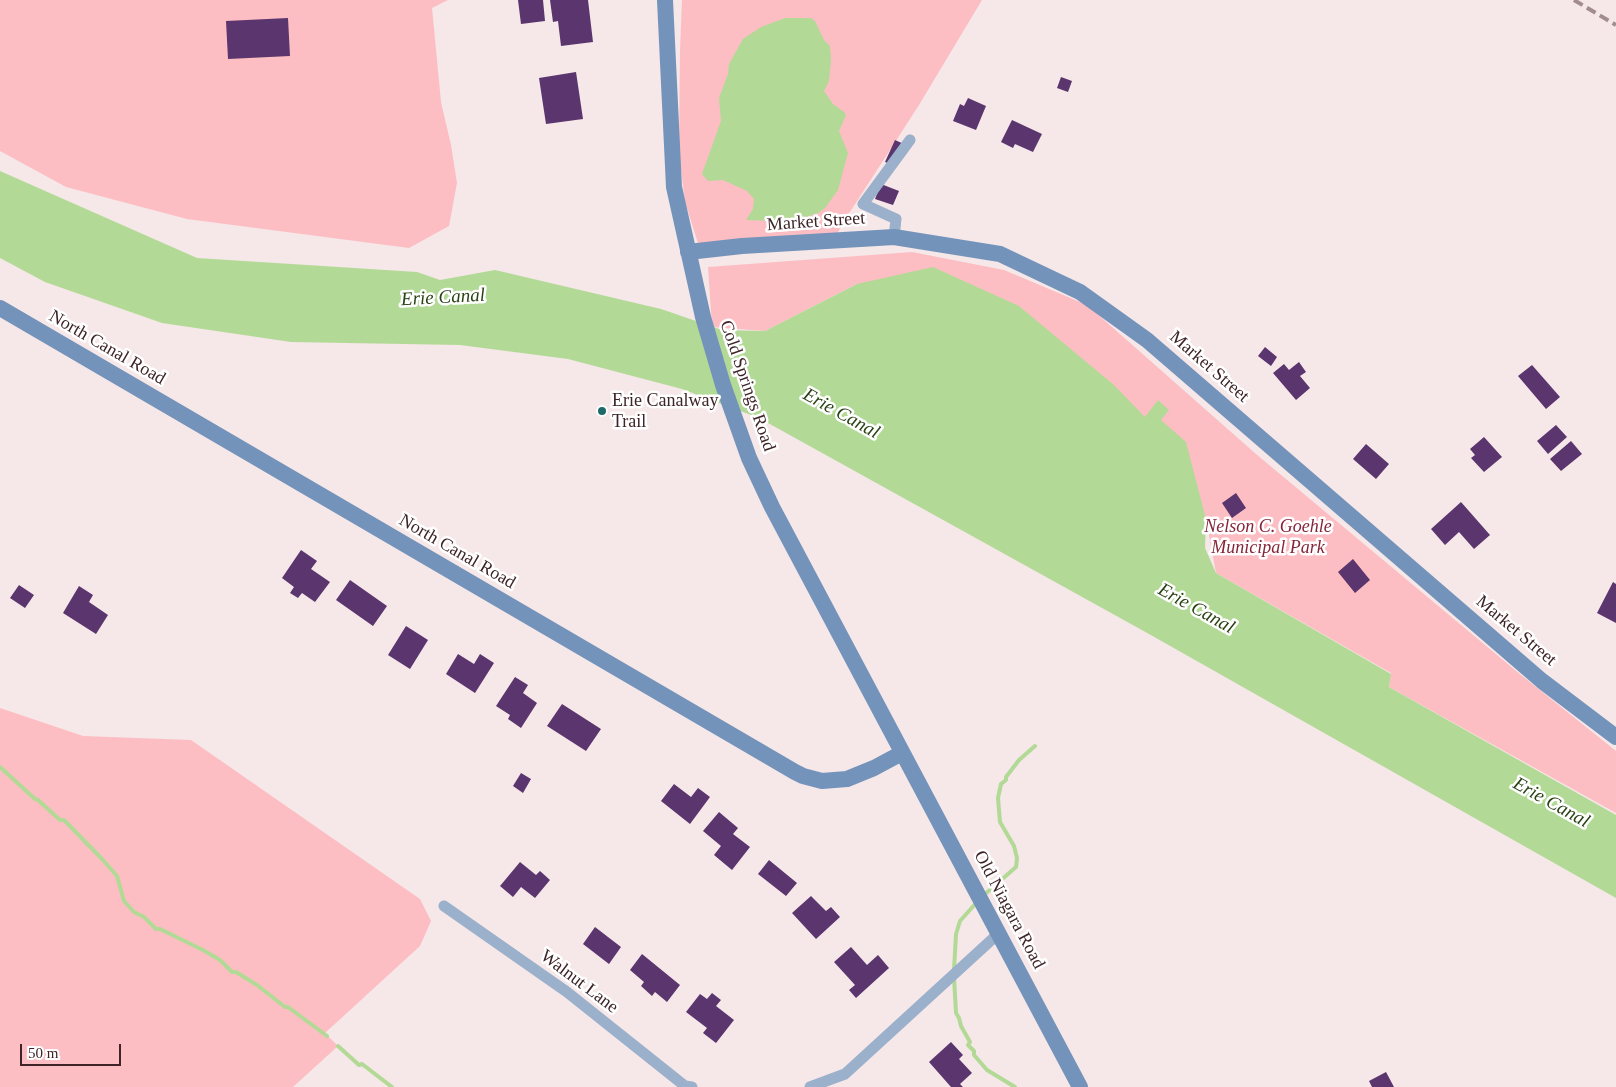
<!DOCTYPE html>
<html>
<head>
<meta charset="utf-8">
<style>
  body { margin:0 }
  #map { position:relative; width:1616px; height:1087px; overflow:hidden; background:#f6e7e8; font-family:"Times New Roman",serif }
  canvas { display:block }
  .scale { position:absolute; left:20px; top:1044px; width:101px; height:22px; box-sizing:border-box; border:2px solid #3e2427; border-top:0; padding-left:6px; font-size:15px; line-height:18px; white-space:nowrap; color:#3e2427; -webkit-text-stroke:4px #fff; paint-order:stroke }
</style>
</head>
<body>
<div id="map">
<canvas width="1616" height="1087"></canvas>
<div class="scale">50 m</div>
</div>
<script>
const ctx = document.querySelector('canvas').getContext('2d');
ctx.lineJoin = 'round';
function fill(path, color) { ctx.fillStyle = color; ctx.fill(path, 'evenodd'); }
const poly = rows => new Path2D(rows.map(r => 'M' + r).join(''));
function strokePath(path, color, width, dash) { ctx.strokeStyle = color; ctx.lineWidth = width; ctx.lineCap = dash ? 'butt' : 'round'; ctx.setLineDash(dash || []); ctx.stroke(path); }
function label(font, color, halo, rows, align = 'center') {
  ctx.font = font + ' "Times New Roman",serif'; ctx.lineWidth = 5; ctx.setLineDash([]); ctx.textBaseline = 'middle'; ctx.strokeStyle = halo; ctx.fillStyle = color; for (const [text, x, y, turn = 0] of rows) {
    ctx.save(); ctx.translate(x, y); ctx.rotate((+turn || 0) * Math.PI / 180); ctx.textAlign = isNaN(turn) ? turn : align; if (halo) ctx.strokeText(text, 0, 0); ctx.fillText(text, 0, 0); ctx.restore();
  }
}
const green = poly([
  [0,0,448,0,432,8,441,102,451,145,457,183,449,226,409,248,187,219,66,187,0,151],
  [682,0,982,0,919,105,848,215,833,241,698,243,685,202,679,153,680,50],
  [912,252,1004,270,1087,305,1256,454,1521,675,1616,751,1616,813,1389,687,1391,673,1216,573,1206,519,857,284,765,331,712,327,708,267],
  [0,708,83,736,191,740,420,899,431,921,420,946,325,1033,338,1046,293,1087,0,1087]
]);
const water = poly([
  [785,18,811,18,815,21,824,40,830,46,831,60,829,81,824,91,833,104,844,112,846,115,839,131,848,153,838,190,825,208,818,213,803,218,777,221,746,220,753,209,754,199,747,191,723,180,708,181,702,174,721,121,719,98,728,74,729,64,743,39,761,27],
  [0,171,197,258,417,272,440,280,495,270,661,309,722,330,765,331,857,284,933,267,1019,306,1114,385,1145,417,1158,400,1169,410,1161,420,1186,442,1206,519,1205,548,1216,573,1391,674,1389,687,1616,815,1616,898,1149,634,759,418,682,389,568,359,460,345,291,342,162,323,45,282,0,258]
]);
const stream = poly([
  [0,767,35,799,38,800,60,820,64,820,102,859,117,876,124,901,134,912,144,917,156,929,160,929,203,950,220,960,232,972,236,972,257,985,285,1007,288,1007,327,1036],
  [984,895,1016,867,1017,858,1014,846,1000,822,998,798,1001,784,1006,780,1006,777,1019,760,1035,746],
  [954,970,956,934,960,921,977,902],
  [954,977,956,1013,959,1018,961,1026,970,1042,968,1045,974,1051,974,1055,987,1070,1015,1087],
  [338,1046,359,1065,362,1064,392,1087]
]);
const building = poly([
  [518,0,543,0,545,21,521,24],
  [550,0,588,0,593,42,561,46,558,21,553,22],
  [288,18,290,56,228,59,226,21],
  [576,72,583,119,546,124,539,78],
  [1061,77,1072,81,1068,92,1057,88],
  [968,98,986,106,976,130,953,121,960,104,964,106],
  [1012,120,1042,134,1033,152,1015,144,1013,148,1001,142],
  [895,140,906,145,896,167,885,162],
  [881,184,899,191,893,205,875,199],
  [1265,347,1277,357,1271,366,1258,356],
  [1299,362,1306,372,1300,376,1310,388,1296,400,1273,373,1284,364,1289,370],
  [1532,365,1560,397,1546,409,1518,376],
  [1556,425,1567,437,1548,454,1537,441],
  [1484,437,1502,457,1484,472,1471,458,1475,455,1470,449],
  [1571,441,1582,454,1561,471,1550,459],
  [1366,444,1389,464,1376,479,1353,459],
  [1236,493,1246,508,1232,518,1222,503],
  [1461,502,1490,535,1474,549,1459,532,1445,545,1431,529],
  [301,550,317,561,311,569,330,582,315,602,302,593,298,598,290,593,294,587,282,578],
  [1353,559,1370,580,1355,593,1338,572],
  [350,580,387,606,373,626,336,600],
  [1613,582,1616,584,1616,623,1597,613],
  [19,585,34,595,25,608,10,598],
  [79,586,93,595,89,602,108,615,96,634,63,613],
  [406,626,428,640,410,669,388,655],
  [458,654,474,664,480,654,494,663,475,693,446,674],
  [515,677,528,685,523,693,537,703,521,728,508,719,510,715,496,706],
  [562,704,601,729,586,751,547,726],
  [521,773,531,779,523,793,513,786],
  [674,784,691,797,698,788,710,797,690,824,661,801],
  [719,812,738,828,733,834,750,847,732,870,714,855,721,846,703,831],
  [769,860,797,883,786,896,758,874],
  [520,862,536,875,540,871,550,880,535,898,521,887,513,897,500,886],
  [811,896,826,911,831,907,840,917,816,939,792,913],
  [595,927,621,947,609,964,583,944],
  [851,947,867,965,878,955,889,968,856,998,849,990,855,985,834,962],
  [642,954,680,985,667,1002,655,992,652,996,641,986,644,982,630,970],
  [712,993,721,1000,716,1006,734,1020,716,1043,703,1033,707,1028,686,1012,700,994,707,999],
  [951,1042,963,1055,959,1059,972,1073,960,1084,963,1087,951,1087,929,1062],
  [1386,1072,1394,1087,1372,1087,1369,1081]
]);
const street = poly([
  [894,237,896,219,863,204,910,140],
  [444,906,567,992,685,1086,692,1087],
  [810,1087,845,1074,999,933]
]);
const secondary = poly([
  [665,0,674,187,703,317,723,385,749,458,772,507,1080,1087],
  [688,252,742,246,894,237,1000,254,1080,292,1147,340,1542,681,1616,737],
  [0,308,795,772,803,776,822,781,847,779,874,768,902,753]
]);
const rail = poly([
  [1574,0,1616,25]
]);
const markers = [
  [602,411,5,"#1e6a68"]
];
const streetNames = [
  ["Market Street",816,222,-4],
  ["North Canal Road",107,348,30],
  ["Market Street",1209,367,41],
  ["Cold Springs Road",747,386,71],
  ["North Canal Road",457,552,30],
  ["Market Street",1516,631,40],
  ["Old Niagara Road",1009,910,62],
  ["Walnut Lane",579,982,37]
];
const poiNames = [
  ["Erie Canalway",612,401],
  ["Trail",612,422]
];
const parkNames = [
  ["Nelson C. Goehle",1268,527],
  ["Municipal Park",1268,548]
];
const waterNames = [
  ["Erie Canal",443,298,-3],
  ["Erie Canal",841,414,29],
  ["Erie Canal",1196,609,29],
  ["Erie Canal",1551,803,29]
];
fill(green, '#fcbec3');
fill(water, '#b2da96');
strokePath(stream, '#b2da96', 4);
fill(building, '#5a356e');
strokePath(street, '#9ab0cb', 11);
strokePath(secondary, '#7393ba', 16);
strokePath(rail, '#a18d8f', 4, [10, 5]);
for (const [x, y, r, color] of markers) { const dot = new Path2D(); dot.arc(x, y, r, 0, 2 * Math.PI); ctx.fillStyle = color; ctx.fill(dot); strokePath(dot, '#fff', 2); }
label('18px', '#3e2427', '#fff', streetNames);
label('18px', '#3e2427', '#fff', poiNames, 'left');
label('italic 18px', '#862539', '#fff', parkNames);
label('italic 19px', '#294213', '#fff', waterNames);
</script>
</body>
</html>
